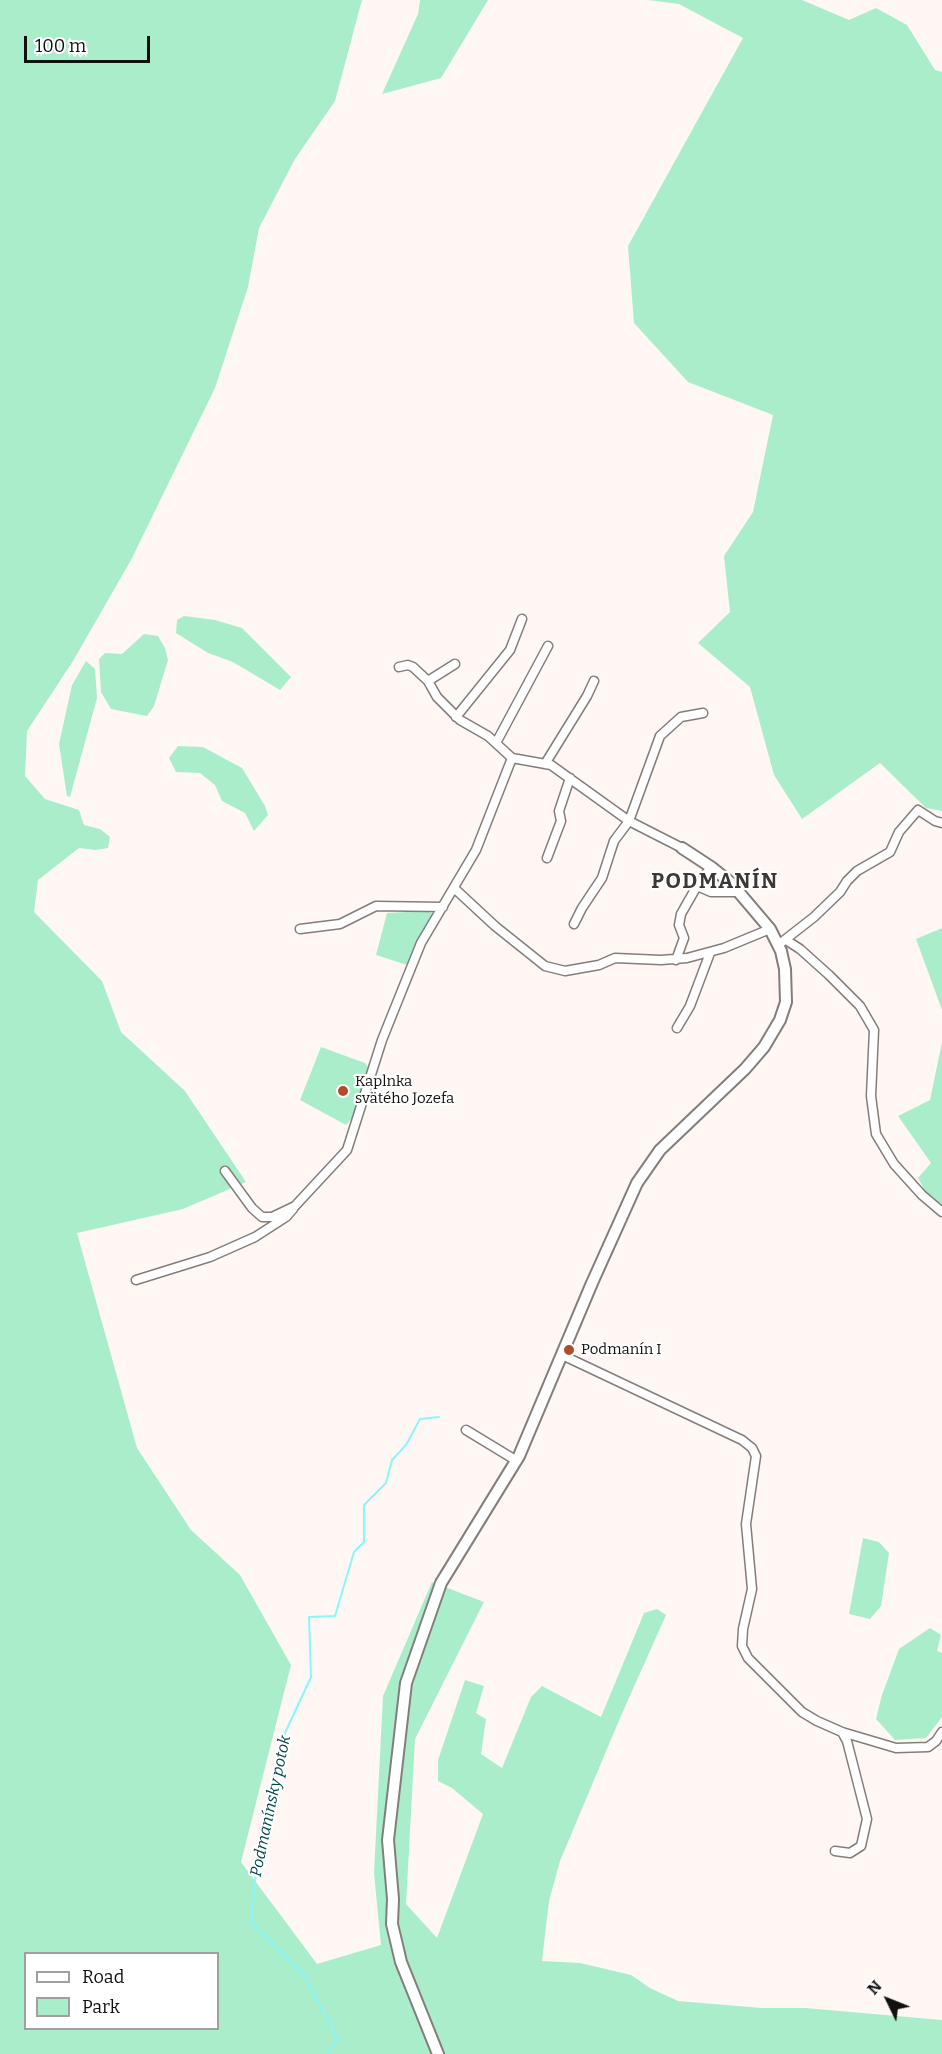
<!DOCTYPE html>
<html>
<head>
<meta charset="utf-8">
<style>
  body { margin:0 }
  #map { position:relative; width:942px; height:2054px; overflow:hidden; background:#fef7f4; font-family:Bitter,serif }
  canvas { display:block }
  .legend { position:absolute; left:24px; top:1952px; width:195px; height:78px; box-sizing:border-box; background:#fff; border:2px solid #a1a09f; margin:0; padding:8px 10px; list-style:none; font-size:18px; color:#131110 }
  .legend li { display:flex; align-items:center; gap:12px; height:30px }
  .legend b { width:30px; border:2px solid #a1a09f }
  .north { position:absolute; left:858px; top:1970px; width:60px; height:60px; -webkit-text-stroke:4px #fff; paint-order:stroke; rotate:313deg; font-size:16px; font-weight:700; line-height:24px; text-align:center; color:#131110 }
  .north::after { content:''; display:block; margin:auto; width:21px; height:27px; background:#131110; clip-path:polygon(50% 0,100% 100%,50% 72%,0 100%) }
  .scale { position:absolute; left:24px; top:36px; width:126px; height:27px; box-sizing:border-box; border:3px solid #131110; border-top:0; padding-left:8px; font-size:18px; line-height:21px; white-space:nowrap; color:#131110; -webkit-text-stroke:4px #fff; paint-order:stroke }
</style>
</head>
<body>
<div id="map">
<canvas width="942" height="2054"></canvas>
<ul class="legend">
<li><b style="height:8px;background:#fff"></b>Road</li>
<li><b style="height:16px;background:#aaedca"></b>Park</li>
</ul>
<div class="north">N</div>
<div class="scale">100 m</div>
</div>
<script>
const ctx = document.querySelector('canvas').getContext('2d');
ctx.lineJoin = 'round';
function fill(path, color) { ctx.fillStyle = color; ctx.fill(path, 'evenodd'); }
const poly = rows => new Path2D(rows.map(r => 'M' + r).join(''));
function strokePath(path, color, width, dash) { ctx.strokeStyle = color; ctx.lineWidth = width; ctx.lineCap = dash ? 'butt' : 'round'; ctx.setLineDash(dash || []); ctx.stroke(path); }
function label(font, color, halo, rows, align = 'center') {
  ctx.font = font + ' Bitter,serif'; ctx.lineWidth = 4.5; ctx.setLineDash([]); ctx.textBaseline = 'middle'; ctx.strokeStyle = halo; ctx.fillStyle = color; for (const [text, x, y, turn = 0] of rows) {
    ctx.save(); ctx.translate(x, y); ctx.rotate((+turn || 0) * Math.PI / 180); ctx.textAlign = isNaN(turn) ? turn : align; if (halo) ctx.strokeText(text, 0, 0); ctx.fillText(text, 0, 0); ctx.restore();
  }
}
const green = poly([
  [0,0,362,0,335,101,295,159,259,228,248,287,215,388,131,560,73,661,27,731,25,776,45,799,79,810,84,825,100,829,110,837,108,848,95,850,79,848,38,880,34,912,102,981,121,1032,185,1091,246,1182,183,1209,77,1233,137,1448,191,1530,240,1575,291,1665,241,1862,317,1964,381,1945,374,1873,383,1696,432,1582,484,1602,415,1739,406,1904,437,1938,483,1814,452,1788,438,1781,438,1760,465,1680,484,1686,476,1713,486,1719,481,1754,502,1768,531,1697,542,1686,601,1717,644,1613,657,1609,666,1615,620,1718,560,1861,549,1901,542,1961,580,1963,631,1975,650,1988,678,2001,762,2008,805,2008,942,2020,942,2054,0,2054],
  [26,1954,218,1954,218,2028,26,2028],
  [420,0,488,0,441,78,382,94,418,14],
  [648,0,802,0,849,20,876,8,907,25,935,70,942,72,942,811,926,808,880,763,802,819,774,775,750,687,698,643,730,612,724,556,753,512,773,415,688,382,634,323,628,246,743,38,679,4],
  [184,616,215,620,242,628,291,677,280,690,233,662,208,653,176,633,177,620],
  [144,634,158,636,165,648,168,660,154,706,147,716,111,709,101,692,99,659,105,653,122,654],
  [86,661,95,669,97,698,70,797,67,796,59,744,72,685],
  [178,746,203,747,242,768,265,806,268,815,254,831,245,813,222,801,215,785,200,773,176,772,169,758],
  [427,911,433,914,420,935,407,965,376,955,387,913],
  [942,928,942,1010,916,939],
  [942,1042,942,1205,928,1196,918,1178,931,1163,898,1116,930,1100],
  [321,1047,365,1063,369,1068,352,1118,346,1125,300,1100],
  [863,1538,879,1542,889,1553,881,1606,870,1619,849,1614],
  [930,1628,941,1635,937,1651,942,1653,942,1717,926,1738,895,1740,876,1719,882,1695,899,1649]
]);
const stream = poly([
  [328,2054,337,2038,305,1976,251,1922,257,1862,285,1733,311,1677,309,1617,335,1616,354,1552,364,1542,364,1505,386,1483,392,1460,406,1445,420,1419,439,1417]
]);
const minor = poly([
  [399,667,408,665,413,667,428,681,437,697,460,720,488,736,512,758,551,765,629,821,682,848],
  [428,681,455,664],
  [456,717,510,650,522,619],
  [496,743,548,646],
  [545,764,587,696,594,681],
  [547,858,561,821,559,811,570,778],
  [711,867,697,886,711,892,740,892],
  [454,888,495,926,545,966,565,971,599,965,615,958,661,960,687,958,724,948,770,929],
  [574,924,582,908,602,878,614,841,629,821,660,736,681,717,703,713],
  [300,929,340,924,376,906,443,907],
  [786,940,800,949,829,975,860,1006,874,1030,871,1096,876,1134,894,1164,922,1195,942,1212],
  [782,942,814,917,840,892,847,881,857,871,890,852,899,832,918,810,935,821,942,823],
  [676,960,684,938,679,925,681,914,697,886],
  [677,1028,690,1006,710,953],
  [225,1171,252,1208,262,1217,272,1217,295,1206,347,1150,382,1040,421,943,476,850,512,758],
  [136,1280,210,1257,255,1237,286,1217,293,1209],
  [562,1355,742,1440,752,1448,756,1456,746,1524,752,1589,743,1629,742,1646,748,1658,802,1712,817,1721,842,1732,896,1748,928,1747,936,1741,942,1732],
  [466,1430,517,1461],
  [835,1851,850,1853,861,1846,867,1819,847,1741,842,1732]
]);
const tertiary = poly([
  [438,2054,401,1962,392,1924,393,1899,388,1840,406,1683,441,1583,519,1456,592,1283,637,1183,660,1150,745,1069,764,1047,780,1020,786,1002,785,969,781,951,770,929,731,883,711,867,682,848]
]);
const markers = [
  [343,1091,6,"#b34b29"],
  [569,1350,6,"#b34b29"]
];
const poiNames = [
  ["Kaplnka",355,1082],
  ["svätého Jozefa",355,1099],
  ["Podmanín I",581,1350]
];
const waterNames = [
  ["Podmanínsky potok",271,1806,-78]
];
const districtNames = [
  ["PODMANÍN",715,882]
];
fill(green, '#aaedca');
strokePath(stream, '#8af7f9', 2);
strokePath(minor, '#847e7b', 11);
strokePath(tertiary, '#847e7b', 14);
strokePath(minor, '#fff', 8);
strokePath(tertiary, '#fff', 10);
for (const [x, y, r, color] of markers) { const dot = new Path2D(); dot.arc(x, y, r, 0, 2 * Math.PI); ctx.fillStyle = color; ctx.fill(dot); strokePath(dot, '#fff', 2); }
label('15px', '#131110', '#fff', poiNames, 'left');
label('italic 16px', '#00484a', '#fff', waterNames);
ctx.letterSpacing = '1.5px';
label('bold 21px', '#3d3835', '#fff', districtNames);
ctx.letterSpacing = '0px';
</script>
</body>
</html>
